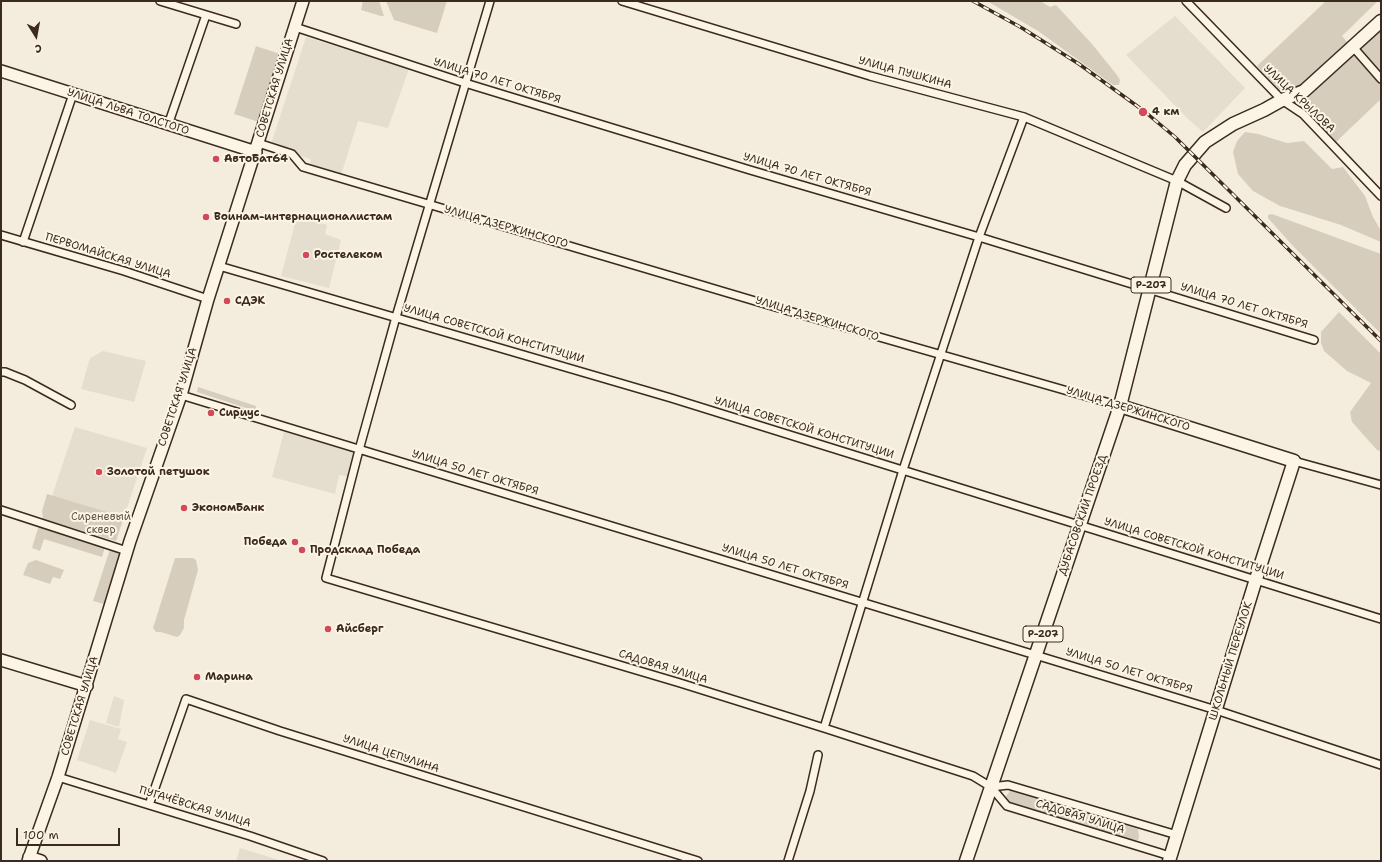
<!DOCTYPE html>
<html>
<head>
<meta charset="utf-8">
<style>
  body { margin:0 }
  #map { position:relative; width:1382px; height:862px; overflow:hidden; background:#f4eddd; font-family:"Shantell Sans",sans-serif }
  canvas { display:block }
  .frame { position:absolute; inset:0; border:2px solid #3b2a1e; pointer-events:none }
  .north { position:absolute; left:16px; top:16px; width:40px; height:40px; -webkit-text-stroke:3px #fcf5e5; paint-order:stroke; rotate:169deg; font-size:11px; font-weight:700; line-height:16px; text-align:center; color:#3b2a1e }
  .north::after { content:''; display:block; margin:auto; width:14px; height:18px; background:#3b2a1e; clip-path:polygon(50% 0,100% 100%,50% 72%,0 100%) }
  .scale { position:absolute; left:16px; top:828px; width:104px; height:18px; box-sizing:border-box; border:2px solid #3b2a1e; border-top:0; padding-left:5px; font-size:12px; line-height:14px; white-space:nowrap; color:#3b2a1e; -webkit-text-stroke:3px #fcf5e5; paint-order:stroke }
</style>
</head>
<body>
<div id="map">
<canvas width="1382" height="862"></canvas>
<div class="frame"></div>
<div class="north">С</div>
<div class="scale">100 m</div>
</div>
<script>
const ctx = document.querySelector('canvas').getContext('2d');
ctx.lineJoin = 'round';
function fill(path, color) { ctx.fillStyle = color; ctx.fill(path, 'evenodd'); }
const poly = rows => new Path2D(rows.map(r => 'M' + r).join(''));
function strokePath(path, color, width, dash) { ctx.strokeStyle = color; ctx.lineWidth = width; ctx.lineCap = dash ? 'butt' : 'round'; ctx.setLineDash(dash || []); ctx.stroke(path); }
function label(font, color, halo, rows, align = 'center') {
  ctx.font = font + ' "Shantell Sans",sans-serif'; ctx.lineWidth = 4; ctx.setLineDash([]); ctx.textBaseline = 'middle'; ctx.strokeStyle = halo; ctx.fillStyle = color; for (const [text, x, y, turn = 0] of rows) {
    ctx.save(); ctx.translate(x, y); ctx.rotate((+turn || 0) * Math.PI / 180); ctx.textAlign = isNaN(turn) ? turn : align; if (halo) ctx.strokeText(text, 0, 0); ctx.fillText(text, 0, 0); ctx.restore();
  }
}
const built = poly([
  [1175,16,1245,88,1203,132,1187,118,1126,55],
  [306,37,409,69,388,128,358,121,341,175,310,165,311,159,270,147],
  [297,216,327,225,325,234,341,240,329,288,281,276],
  [103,351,146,361,134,402,81,389,90,358],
  [75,427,147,448,124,517,52,496],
  [284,432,356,453,349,477,339,475,335,494,272,477],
  [114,696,124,700,119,727,106,723],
  [90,720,121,729,118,739,127,742,116,773,77,760],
  [240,848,282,861,236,861]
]);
const green = poly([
  [363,1,379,1,384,16,381,16,361,10],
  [386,1,447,1,437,33,394,20],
  [987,1,1040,1,1050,7,1056,5,1092,44,1117,75,1120,80,1119,85,1113,85,1038,31],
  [1326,1,1378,1,1342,36,1347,42,1296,90,1287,92,1279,90,1257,66],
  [1381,27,1381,99,1335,143,1309,113,1306,106,1307,100,1313,92],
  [256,46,280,54,259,122,234,114],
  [1245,132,1258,134,1287,143,1304,141,1332,169,1343,167,1365,196,1373,217,1381,231,1381,242,1341,225,1280,206,1253,191,1238,174,1233,152,1237,141],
  [1272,214,1381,254,1381,334,1293,246,1268,218,1268,215],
  [1339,312,1381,354,1381,451,1377,450,1352,422,1350,412,1371,383,1347,371,1324,351,1321,343,1321,332],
  [198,387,256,406,255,411,197,392],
  [47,494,124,517,116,541,43,519,42,511],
  [39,525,105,547,102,557,44,539,40,551,32,548],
  [111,546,121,551,104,604,93,601],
  [175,558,193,558,196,560,198,570,184,620,184,628,180,635,177,637,161,632,156,632,153,628],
  [36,560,64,570,60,579,53,577,50,584,23,575,28,563],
  [1011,790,1138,829,1139,837,1138,840,1134,841,1009,803,1006,796]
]);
const street = poly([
  [160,1,236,24],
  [490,1,396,317,359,450,326,578,680,683,824,728,973,776,991,787,1008,785,1177,835],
  [622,1,870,76,1024,117,1177,181,1226,208],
  [1186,1,1282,100,1303,114,1381,196],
  [295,27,465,83,750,170,979,237,1314,340],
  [1353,47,1381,79],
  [168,125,206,15],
  [258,143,292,154,303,167,799,314,1120,406],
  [1,235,124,271,208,299],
  [23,242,73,94],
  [219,266,671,398,1381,619],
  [1,372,5,372,25,380,71,405],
  [181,395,1216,710,1381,765],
  [1294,461,1381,485],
  [1,510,127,551],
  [824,728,903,470,979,237,1024,117],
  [58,777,250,836,323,861],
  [991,787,1007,806,1170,856],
  [149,805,186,699,280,731,698,861],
  [788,861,810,791,818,755]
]);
const secondary = poly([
  [1,71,256,152],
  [1,660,87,686],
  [29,857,41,861],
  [28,861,58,777,130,541,181,395,208,299,303,1]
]);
const primary = poly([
  [1120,406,1294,461,1256,579,1169,861],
  [966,861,1120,406,1177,181,1185,165,1205,142,1233,124,1264,110,1282,100,1304,91,1381,21]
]);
const rail = poly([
  [973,1,1022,28,1079,64,1144,111,1175,137,1381,341]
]);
const markers = [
  [1143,112,5,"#d1495b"],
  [216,159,4,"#d1495b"],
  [206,217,4,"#d1495b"],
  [306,255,4,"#d1495b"],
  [227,301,4,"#d1495b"],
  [211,413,4,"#d1495b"],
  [99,472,4,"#d1495b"],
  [184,508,4,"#d1495b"],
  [295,542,4,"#d1495b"],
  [302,550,4,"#d1495b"],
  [328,629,4,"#d1495b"],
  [197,677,4,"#d1495b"]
];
const shields = [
  [1151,285,40],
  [1043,634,40]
];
const shieldNames = [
  ["Р-207",1151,285],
  ["Р-207",1043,634]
];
const streetNames = [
  ["УЛИЦА ПУШКИНА",905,73,15],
  ["УЛИЦА 70 ЛЕТ ОКТЯБРЯ",497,81,17],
  ["СОВЕТСКАЯ УЛИЦА",275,88,-73],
  ["УЛИЦА КРЫЛОВА",1299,99,43],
  ["УЛИЦА ЛЬВА ТОЛСТОГО",128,112,18],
  ["УЛИЦА 70 ЛЕТ ОКТЯБРЯ",807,175,16],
  ["УЛИЦА ДЗЕРЖИНСКОГО",506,227,16],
  ["ПЕРВОМАЙСКАЯ УЛИЦА",108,256,17],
  ["УЛИЦА 70 ЛЕТ ОКТЯБРЯ",1244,306,17],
  ["УЛИЦА ДЗЕРЖИНСКОГО",817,319,17],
  ["УЛИЦА СОВЕТСКОЙ КОНСТИТУЦИИ",494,334,16],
  ["СОВЕТСКАЯ УЛИЦА",178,397,-72],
  ["УЛИЦА ДЗЕРЖИНСКОГО",1128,409,17],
  ["УЛИЦА СОВЕТСКОЙ КОНСТИТУЦИИ",804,428,17],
  ["УЛИЦА 50 ЛЕТ ОКТЯБРЯ",475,473,17],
  ["ДУБАСОВСКИЙ ПРОЕЗД",1083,515,-71],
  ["УЛИЦА СОВЕТСКОЙ КОНСТИТУЦИИ",1194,549,17],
  ["УЛИЦА 50 ЛЕТ ОКТЯБРЯ",785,567,17],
  ["ШКОЛЬНЫЙ ПЕРЕУЛОК",1231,661,-73],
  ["САДОВАЯ УЛИЦА",663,667,17],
  ["УЛИЦА 50 ЛЕТ ОКТЯБРЯ",1129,671,17],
  ["СОВЕТСКАЯ УЛИЦА",80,706,-73],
  ["УЛИЦА ЦЕПУЛИНА",391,754,18],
  ["ПУГАЧЁВСКАЯ УЛИЦА",195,807,17],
  ["САДОВАЯ УЛИЦА",1080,817,17]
];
const poiNames = [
  ["4 км",1152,112],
  ["АвтоБат64",224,159],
  ["Воинам-интернационалистам",214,217],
  ["Ростелеком",314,255],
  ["СДЭК",235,301],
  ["Сириус",219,413],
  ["Золотой петушок",107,472],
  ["ЭкономБанк",192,508],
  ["Победа",287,542,"right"],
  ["Продсклад Победа",310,550],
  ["Айсберг",336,629],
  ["Марина",205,677]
];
const parkNames = [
  ["Сиреневый",101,517],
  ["сквер",101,530]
];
fill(built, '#e5ddce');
fill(green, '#d6cdbd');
strokePath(street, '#3b2a1e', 10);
strokePath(secondary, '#3b2a1e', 14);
strokePath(primary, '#3b2a1e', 15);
strokePath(street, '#fcf5e5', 7);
strokePath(secondary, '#fcf5e5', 11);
strokePath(primary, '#fcf5e5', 12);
strokePath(rail, '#3b2a1e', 3.5);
strokePath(rail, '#fcf5e5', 2, [6]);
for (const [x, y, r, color] of markers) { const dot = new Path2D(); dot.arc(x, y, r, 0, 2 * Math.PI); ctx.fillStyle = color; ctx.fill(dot); strokePath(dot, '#fcf5e5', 1.5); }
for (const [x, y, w] of shields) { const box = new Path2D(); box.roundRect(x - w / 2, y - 8, w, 16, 3); ctx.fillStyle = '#fcf5e5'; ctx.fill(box); strokePath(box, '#3b2a1e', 1); }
label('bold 10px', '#3b2a1e', null, shieldNames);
label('11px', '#3b2a1e', '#fcf5e5', streetNames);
label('bold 11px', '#3b2a1e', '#fcf5e5', poiNames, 'left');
label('11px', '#625346', '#fcf5e5', parkNames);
</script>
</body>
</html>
